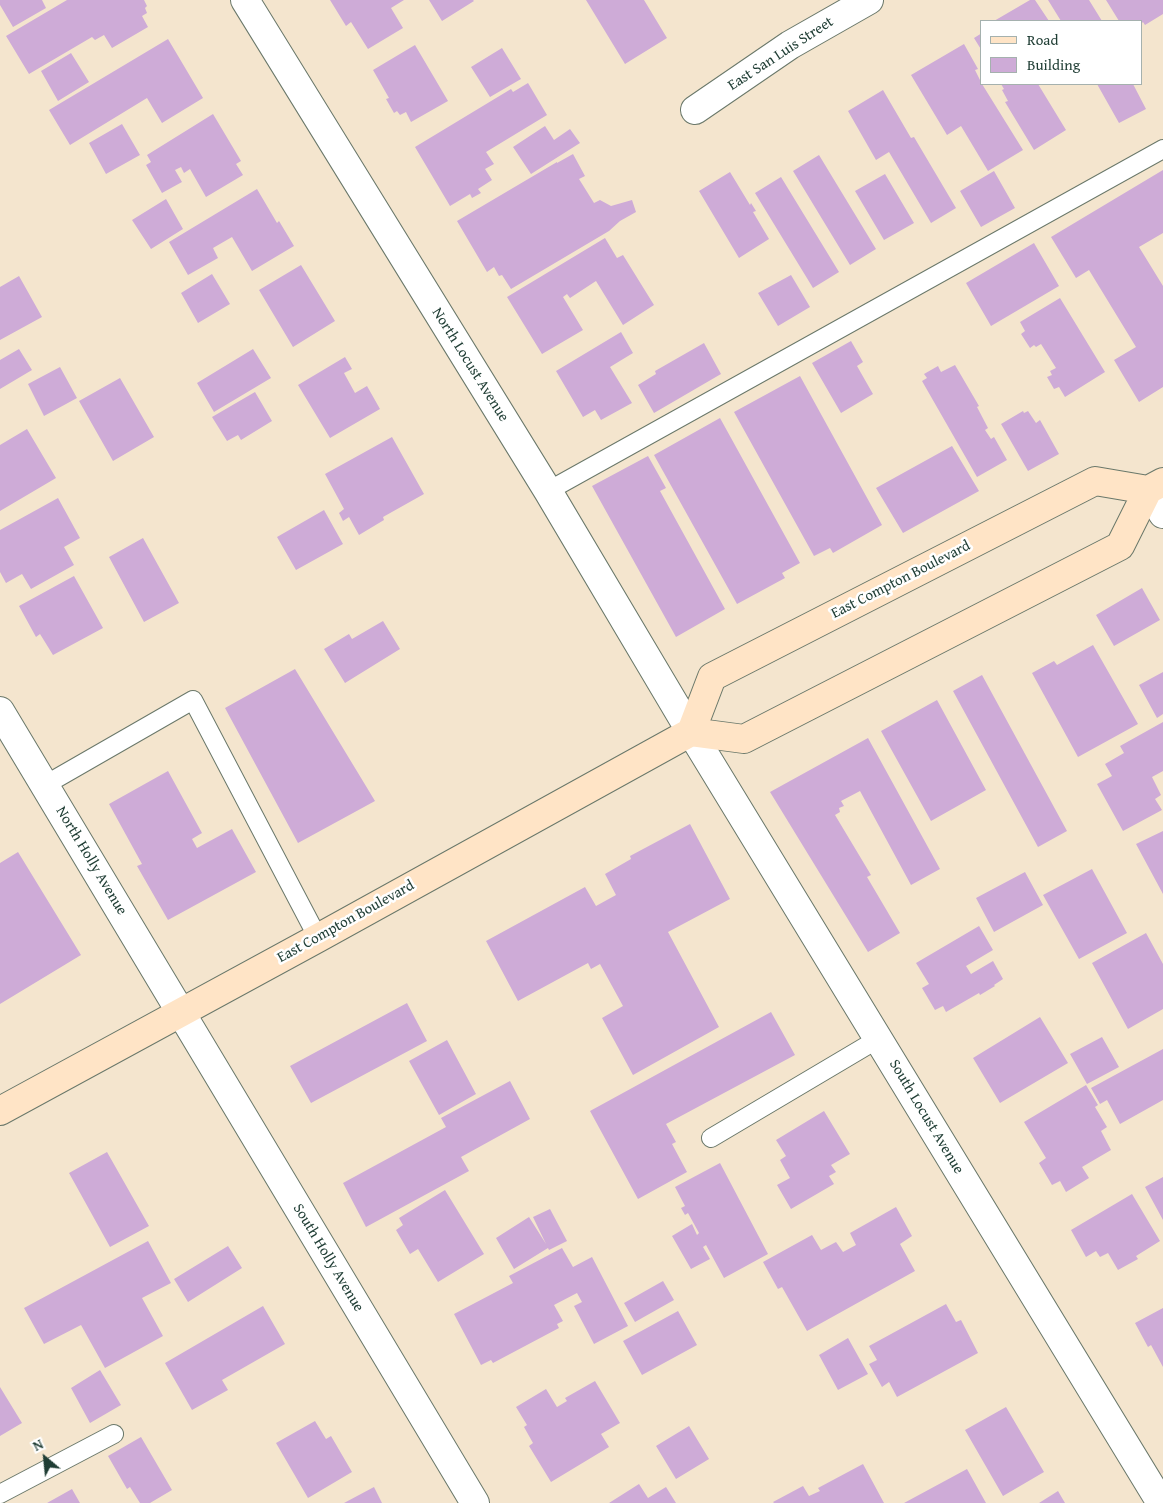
<!DOCTYPE html>
<html>
<head>
<meta charset="utf-8">
<style>
  body { margin:0 }
  #map { position:relative; width:1163px; height:1503px; overflow:hidden; background:#f4e5ce; font-family:"Gentium Book Plus",serif }
  canvas { display:block }
  .legend { position:absolute; left:980px; top:20px; width:162px; height:65px; box-sizing:border-box; background:#fff; border:1px solid #a5b1ae; margin:0; padding:6px 9px; list-style:none; font-size:15px; color:#1f3d34 }
  .legend li { display:flex; align-items:center; gap:10px; height:25px }
  .legend b { width:25px; border:1px solid #a5b1ae }
  .north { position:absolute; left:20px; top:1433px; width:50px; height:50px; -webkit-text-stroke:4px #fff; paint-order:stroke; rotate:332deg; font-size:14px; font-weight:700; line-height:20px; text-align:center; color:#1f3d34 }
  .north::after { content:''; display:block; margin:auto; width:18px; height:22px; background:#1f3d34; clip-path:polygon(50% 0,100% 100%,50% 72%,0 100%) }
</style>
</head>
<body>
<div id="map">
<canvas width="1163" height="1503"></canvas>
<ul class="legend">
<li><b style="height:6px;background:#ffe4c6"></b>Road</li>
<li><b style="height:14px;background:#ceabd7"></b>Building</li>
</ul>
<div class="north">N</div>
</div>
<script>
const ctx = document.querySelector('canvas').getContext('2d');
ctx.lineJoin = 'round';
function fill(path, color) { ctx.fillStyle = color; ctx.fill(path, 'evenodd'); }
const poly = rows => new Path2D(rows.map(r => 'M' + r).join(''));
function strokePath(path, color, width, dash) { ctx.strokeStyle = color; ctx.lineWidth = width; ctx.lineCap = dash ? 'butt' : 'round'; ctx.setLineDash(dash || []); ctx.stroke(path); }
function label(font, color, halo, rows, align = 'center') {
  ctx.font = font + ' "Gentium Book Plus",serif'; ctx.lineWidth = 5; ctx.setLineDash([]); ctx.textBaseline = 'middle'; ctx.strokeStyle = halo; ctx.fillStyle = color; for (const [text, x, y, turn = 0] of rows) {
    ctx.save(); ctx.translate(x, y); ctx.rotate((+turn || 0) * Math.PI / 180); ctx.textAlign = isNaN(turn) ? turn : align; if (halo) ctx.strokeText(text, 0, 0); ctx.fillText(text, 0, 0); ctx.restore();
  }
}
const building = poly([
  [0,0,42,0,46,8,13,27,0,5],
  [67,0,144,0,147,6,145,8,147,13,142,16,148,27,112,48,104,35,95,40,92,37,29,74,6,36],
  [330,0,404,0,391,8,403,28,368,49,351,22,346,26],
  [429,0,473,0,474,1,442,21],
  [586,0,644,0,667,38,625,64],
  [1030,0,1035,0,1049,21,994,21],
  [1048,0,1089,0,1102,21,1061,21],
  [1106,0,1163,0,1163,14,1145,25,1143,22,1142,23,1142,21,1119,21],
  [982,33,982,51,974,38],
  [168,39,203,98,162,123,147,98,70,145,49,110],
  [964,44,978,69,975,70,982,84,1023,150,988,171,961,126,947,135,911,75],
  [415,45,448,101,411,122,406,112,400,115,397,111,394,113,386,99,389,98,373,70],
  [502,48,521,79,490,97,471,67],
  [71,53,89,82,58,101,41,71],
  [528,83,547,115,486,152,494,164,485,169,492,180,478,189,481,193,472,198,470,194,450,206,415,147,511,89,513,92],
  [1001,84,1038,84,1066,130,1034,150,1005,102,1008,101,1002,90,1004,89],
  [1097,84,1133,84,1146,109,1119,123],
  [883,90,911,138,914,137,956,208,931,223,889,152,876,160,848,111],
  [213,114,241,161,236,164,243,175,206,197,190,169,184,173,181,167,175,170,182,182,162,193,146,165,151,162,147,155],
  [122,124,140,155,106,174,89,143],
  [545,126,554,140,570,129,580,143,531,174,513,147],
  [573,154,585,176,579,179,594,203,600,200,611,206,632,200,636,212,620,221,609,231,511,289,502,275,499,276,494,267,487,272,457,221,557,162,557,163],
  [819,155,876,249,850,265,793,171],
  [1163,170,1163,233,1139,247,1163,286,1163,387,1139,402,1114,360,1136,347,1089,270,1076,278,1051,237],
  [994,171,1015,208,981,227,960,191],
  [730,172,750,205,751,203,756,211,753,212,769,239,739,258,699,191],
  [885,174,914,223,884,240,855,191],
  [781,177,839,272,813,288,755,193],
  [257,189,277,223,279,221,294,246,252,271,232,237,213,248,218,258,188,275,169,242],
  [166,199,183,229,151,249,132,220],
  [605,238,617,258,623,255,654,305,623,325,596,281,570,298,567,294,563,297,583,330,542,354,507,297],
  [1034,243,1059,286,991,326,966,283],
  [301,265,335,321,293,347,259,290],
  [212,274,230,304,198,323,181,293],
  [791,275,810,307,778,326,758,293],
  [19,276,42,317,0,340,0,287],
  [1060,298,1105,372,1065,397,1059,387,1054,389,1047,377,1052,375,1050,371,1056,368,1041,344,1036,347,1034,345,1030,348,1021,334,1025,331,1020,322],
  [621,332,633,353,610,367,632,403,601,420,595,410,583,417,556,371],
  [851,341,863,362,857,366,873,394,841,413,812,363],
  [704,343,721,374,654,413,638,385,656,374,655,371],
  [19,349,32,370,0,389,0,360],
  [253,349,271,378,214,412,197,383],
  [345,357,352,369,344,373,355,393,367,386,380,409,330,438,298,385],
  [955,365,979,406,977,407,988,428,985,430,991,439,994,437,1007,460,977,477,922,381,927,378,924,374,938,366,941,372],
  [60,367,77,398,44,416,28,384],
  [800,376,882,525,833,553,830,548,814,556,734,412],
  [120,378,154,437,113,461,79,401],
  [255,392,272,421,241,440,238,435,227,441,212,417],
  [1023,411,1024,413,1028,411,1036,423,1040,420,1059,454,1028,471,1001,424],
  [720,418,800,563,782,573,785,578,737,604,654,455],
  [27,429,56,478,0,511,0,445],
  [392,437,424,494,383,517,384,520,359,535,349,517,343,521,339,513,344,509,325,474],
  [952,446,979,491,903,533,876,488],
  [648,456,666,488,660,491,725,609,676,637,592,486],
  [58,498,80,538,64,547,74,565,31,589,22,574,6,583,0,572,0,530],
  [324,510,343,544,296,570,277,537],
  [143,538,179,603,144,622,109,557],
  [74,576,103,628,53,655,40,634,36,637,19,606],
  [1142,588,1160,620,1114,646,1096,615],
  [383,621,400,649,345,683,324,649,349,634,352,639],
  [1093,645,1138,724,1078,757,1032,673,1054,661,1057,665],
  [295,669,375,801,298,843,225,708],
  [1163,672,1163,714,1157,718,1139,685],
  [982,675,1067,831,1038,847,953,691],
  [937,700,986,790,931,821,881,731],
  [1163,722,1163,771,1152,777,1161,795,1155,799,1162,810,1123,831,1097,784,1112,776,1105,764,1124,753,1120,746],
  [868,738,940,869,911,885,860,791,841,801,844,806,839,808,840,812,835,815,871,875,867,877,900,933,868,952,770,792],
  [168,771,202,833,192,839,197,848,232,829,256,872,168,920,137,866,142,864,109,804],
  [690,824,730,899,668,932,719,1027,633,1075,602,1018,623,1006,600,964,591,969,588,963,518,1001,486,941,585,887,596,906,616,895,605,874,631,859,630,856],
  [1163,831,1163,894,1136,844],
  [18,852,81,955,0,1004,0,863],
  [1092,869,1127,933,1079,959,1043,895],
  [1025,872,1043,905,994,932,976,898],
  [979,926,993,950,966,966,971,974,993,961,1003,979,994,985,995,986,980,995,979,993,946,1012,943,1006,935,1010,922,988,929,984,916,963],
  [1146,933,1163,964,1163,1009,1128,1029,1092,963],
  [407,1003,427,1041,311,1103,290,1066],
  [771,1012,795,1055,666,1124,676,1142,672,1144,687,1172,638,1199,590,1111],
  [1040,1017,1068,1063,1000,1103,973,1058],
  [1102,1037,1119,1067,1087,1084,1070,1054],
  [447,1040,476,1094,439,1115,409,1061],
  [1163,1049,1163,1100,1120,1124,1107,1100,1100,1104,1091,1088],
  [510,1081,530,1119,461,1157,469,1171,366,1227,343,1183,446,1127,441,1118],
  [1086,1085,1098,1105,1095,1107,1107,1127,1101,1131,1111,1150,1082,1167,1089,1178,1066,1192,1060,1181,1052,1185,1039,1163,1046,1158,1024,1122],
  [824,1111,850,1154,831,1165,836,1172,829,1176,834,1184,791,1209,777,1185,790,1178,780,1160,786,1156,776,1140],
  [107,1152,149,1226,110,1247,69,1173],
  [720,1163,768,1254,724,1278,706,1245,703,1247,710,1259,691,1269,672,1236,692,1224,697,1235,699,1233,688,1213,685,1215,681,1208,685,1206,675,1187],
  [1163,1177,1163,1220,1145,1187],
  [445,1190,484,1254,438,1282,418,1249,410,1254,396,1230,403,1225,399,1218],
  [1132,1194,1160,1241,1136,1256,1138,1259,1118,1270,1108,1253,1100,1257,1096,1251,1086,1257,1071,1230],
  [896,1207,912,1236,900,1244,915,1271,807,1331,782,1287,778,1289,763,1262,812,1235,821,1250,836,1242,843,1252,856,1245,850,1233],
  [550,1209,567,1241,549,1250,548,1248,514,1269,496,1238,529,1217,546,1244,533,1217],
  [148,1241,171,1283,142,1298,163,1336,105,1368,81,1325,44,1344,24,1308],
  [228,1246,242,1268,188,1302,174,1279],
  [562,1248,573,1267,592,1257,628,1326,594,1344,574,1306,582,1302,577,1293,554,1305,563,1321,557,1324,559,1328,493,1363,491,1360,481,1365,454,1314,513,1283,509,1276],
  [663,1281,674,1300,635,1322,624,1303],
  [946,1304,956,1322,961,1320,978,1353,897,1397,889,1382,882,1387,869,1364,877,1360,869,1346],
  [263,1306,285,1344,222,1380,228,1390,192,1410,165,1363],
  [1163,1308,1163,1367,1151,1345,1148,1347,1135,1323],
  [678,1311,697,1345,642,1375,623,1341],
  [848,1338,868,1374,838,1390,819,1355],
  [100,1370,121,1405,90,1423,71,1388],
  [595,1381,620,1423,601,1434,609,1447,551,1482,529,1446,533,1443,524,1427,527,1425,516,1407,546,1389,557,1407,567,1401,565,1398],
  [0,1387,22,1423,0,1436],
  [1006,1407,1044,1472,1003,1496,965,1430],
  [315,1421,326,1439,331,1436,352,1472,308,1498,276,1443],
  [689,1426,709,1459,676,1479,656,1446],
  [141,1437,172,1490,150,1503,140,1503,130,1487,127,1489,108,1456],
  [863,1464,884,1503,774,1503,773,1502,803,1486,809,1496,820,1491,818,1488],
  [967,1469,986,1503,904,1503],
  [639,1484,648,1498,666,1487,676,1503,609,1503],
  [374,1487,382,1503,344,1503],
  [72,1489,80,1503,47,1503],
  [1058,1491,1065,1503,1039,1503]
]);
const service = poly([
  [548,491,1163,149],
  [45,785,193,700,318,938],
  [711,1138,878,1039],
  [0,1494,114,1434]
]);
const minor = poly([
  [245,0,548,491,691,732,1161,1503],
  [695,110,790,45,869,0],
  [1148,490,1163,514],
  [0,711,475,1503]
]);
const secondary = poly([
  [691,732,712,677,1095,481,1148,490],
  [0,1111,318,938,691,732,744,739,1120,546,1148,490,1163,482]
]);
const streetNames = [
  ["East San Luis Street",781,54,-33],
  ["North Locust Avenue",470,365,58],
  ["East Compton Boulevard",901,580,-27],
  ["North Holly Avenue",91,861,59],
  ["East Compton Boulevard",346,922,-29],
  ["South Locust Avenue",926,1117,59],
  ["South Holly Avenue",328,1258,59]
];
fill(building, '#ceabd7');
strokePath(service, '#6a786a', 20);
strokePath(minor, '#6a786a', 30);
strokePath(secondary, '#6a786a', 30);
strokePath(service, '#fff', 18);
strokePath(minor, '#fff', 28);
strokePath(secondary, '#ffe4c6', 28);
label('15px', '#1f3d34', '#fff', streetNames);
</script>
</body>
</html>
